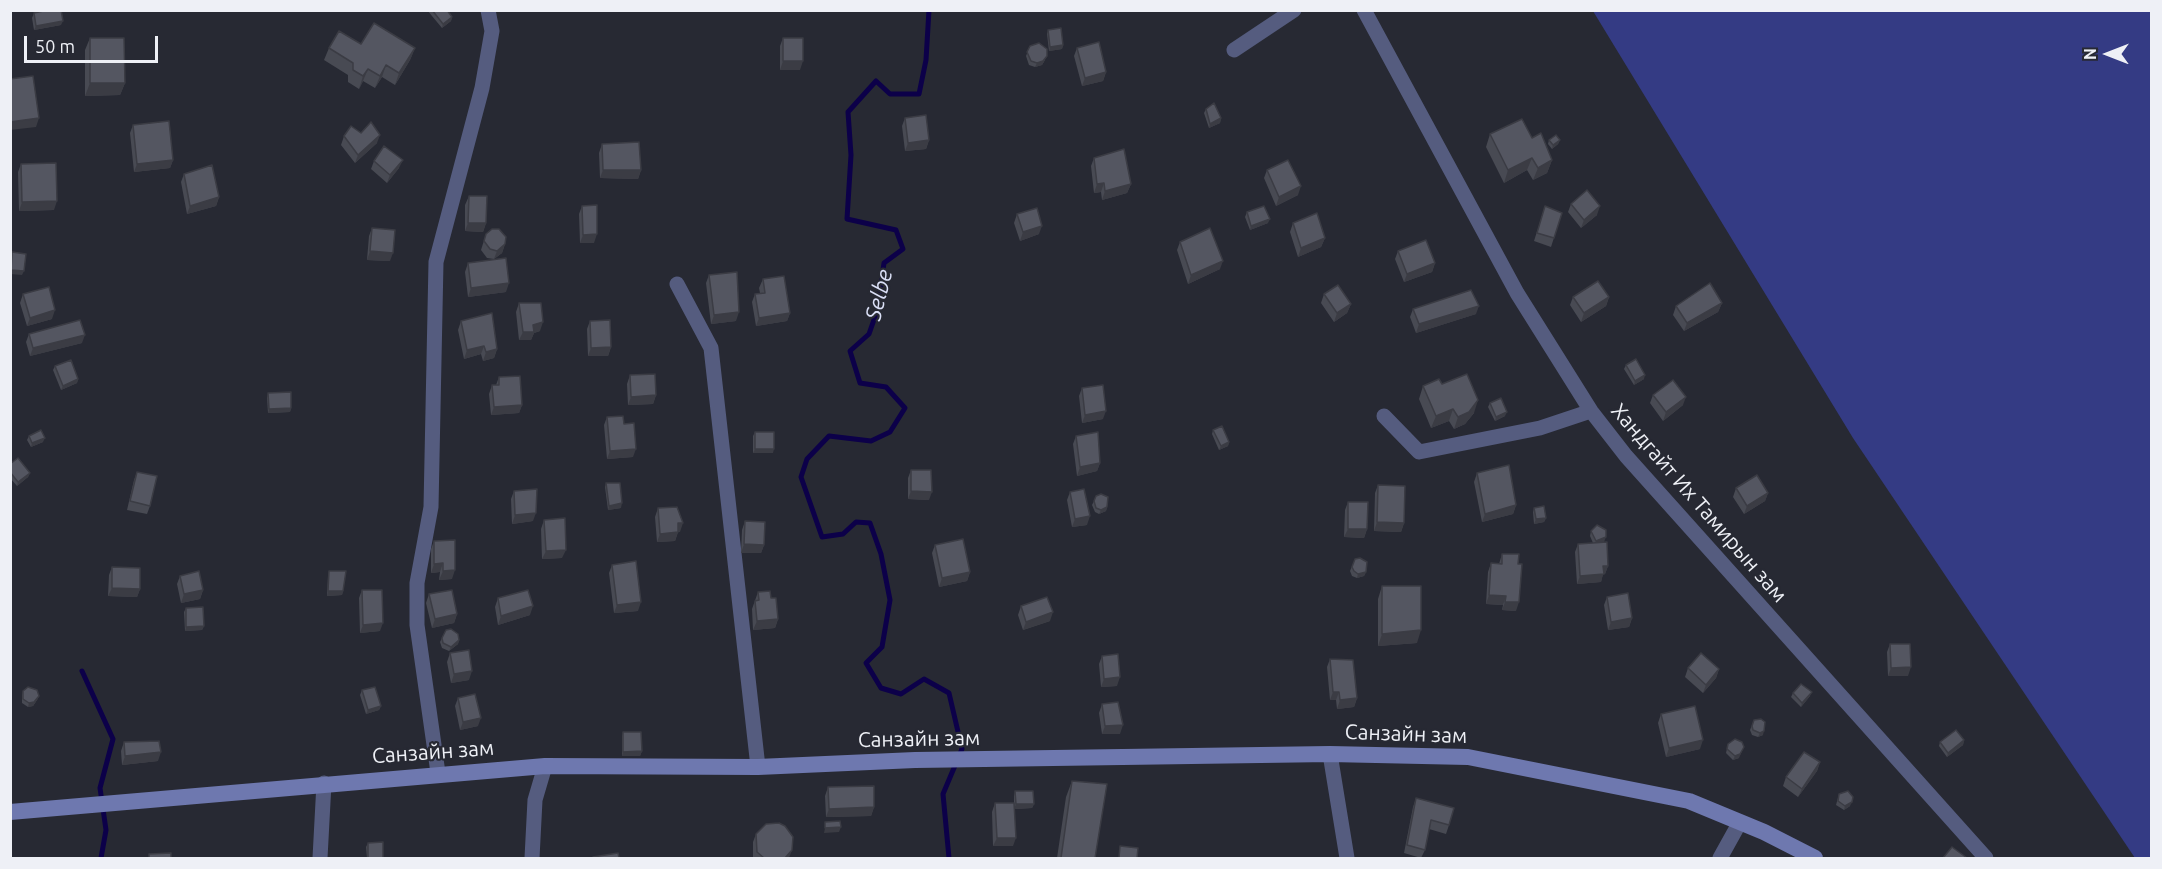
<!DOCTYPE html>
<html>
<head>
<meta charset="utf-8">
<style>
  body { margin:0 }
  #map { position:relative; width:2162px; height:869px; overflow:hidden; background:#272933; font-family:Ubuntu,sans-serif }
  canvas { display:block }
  .frame { position:absolute; inset:0; border:12px solid #eef0f6; pointer-events:none }
  .north { position:absolute; left:2078px; top:24px; width:60px; height:60px; -webkit-text-stroke:4px #272933; paint-order:stroke; rotate:270deg; font-size:16px; font-weight:700; line-height:24px; text-align:center; color:#eef0f6 }
  .north::after { content:''; display:block; margin:auto; width:21px; height:27px; background:#eef0f6; clip-path:polygon(50% 0,100% 100%,50% 72%,0 100%) }
  .scale { position:absolute; left:24px; top:36px; width:134px; height:27px; box-sizing:border-box; border:3px solid #eef0f6; border-top:0; padding-left:8px; font-size:18px; line-height:21px; white-space:nowrap; color:#eef0f6; -webkit-text-stroke:4px #272933; paint-order:stroke }
</style>
</head>
<body>
<div id="map">
<canvas width="2162" height="869"></canvas>
<div class="frame"></div>
<div class="north">N</div>
<div class="scale">50 m</div>
</div>
<script>
const ctx = document.querySelector('canvas').getContext('2d');
ctx.lineJoin = 'round';
function fill(path, color) { ctx.fillStyle = color; ctx.fill(path, 'evenodd'); }
const poly = rows => new Path2D(rows.map(r => 'M' + r).join(''));
function strokePath(path, color, width, dash) { ctx.strokeStyle = color; ctx.lineWidth = width; ctx.lineCap = dash ? 'butt' : 'round'; ctx.setLineDash(dash || []); ctx.stroke(path); }
function label(font, color, halo, rows, align = 'center') {
  ctx.font = font + ' Ubuntu,sans-serif'; ctx.lineWidth = 4.5; ctx.setLineDash([]); ctx.textBaseline = 'middle'; ctx.strokeStyle = halo; ctx.fillStyle = color; for (const [text, x, y, turn = 0] of rows) {
    ctx.save(); ctx.translate(x, y); ctx.rotate((+turn || 0) * Math.PI / 180); ctx.textAlign = isNaN(turn) ? turn : align; if (halo) ctx.strokeText(text, 0, 0); ctx.fillText(text, 0, 0); ctx.restore();
  }
}
const green = poly([
  [1593,11,2151,11,2151,858,2135,858,1853,438]
]);
const stream = poly([
  [929,10,926,60,919,94,890,94,876,81,848,112,851,155,847,219,896,230,903,249,884,263,877,311,869,334,850,351,860,383,886,387,905,408,890,432,871,441,829,436,807,459,801,477,822,537,843,534,856,522,870,523,881,554,890,600,882,647,866,663,881,688,901,694,924,679,949,693,962,749,943,794,949,858],
  [82,671,113,739,100,788,106,830,101,858]
]);
const minor = poly([
  [1364,10,1517,293,1591,411,1626,456,1986,858],
  [1234,50,1294,10],
  [677,284,711,348,758,767],
  [1384,416,1419,452,1540,428,1591,411],
  [1330,754,1347,858],
  [438,773,417,625,417,583,431,507,436,262,482,88,492,31,488,10],
  [320,858,324,783],
  [532,858,535,800,545,766],
  [1720,858,1740,822]
]);
const secondary = poly([
  [10,812,545,766,758,767,915,760,1330,754,1468,757,1689,801,1764,832,1815,858]
]);
const wall = poly([
  [427,10,447,10,452,17,451,21,442,28],
  [34,13,61,25,34,30,32,18],
  [1048,30,1063,45,1062,49,1049,51,1047,34],
  [90,38,125,83,120,95,85,96,85,50],
  [783,38,800,70,780,70,780,46],
  [361,44,415,48,410,60,395,85,382,77,375,88,363,81,359,89,348,82,348,75,324,60,329,48],
  [1030,46,1045,60,1042,65,1035,67,1029,65,1026,56],
  [1077,48,1106,72,1103,81,1082,86,1074,56],
  [1206,109,1221,118,1220,123,1209,128,1204,113],
  [905,118,929,140,926,149,905,151,902,126],
  [133,125,173,160,170,168,134,172,130,133],
  [361,133,377,143,355,163,341,145,344,136],
  [1490,134,1552,160,1547,173,1533,180,1527,170,1504,183,1486,147],
  [1549,140,1560,140,1558,144,1552,149,1548,144],
  [602,144,641,170,638,179,600,178,599,153],
  [1094,158,1131,184,1127,193,1102,200,1101,192,1094,193,1091,166],
  [374,161,399,168,387,183,371,169],
  [21,164,54,210,19,211,18,172],
  [1267,170,1298,195,1276,206,1264,178],
  [184,174,219,197,216,206,187,214,181,182],
  [469,196,486,223,483,232,465,231,465,205],
  [1571,204,1597,215,1581,228,1568,212],
  [582,206,594,243,580,243,579,214],
  [1545,206,1562,213,1551,247,1534,241],
  [1247,212,1268,223,1250,230,1245,217],
  [1017,214,1039,234,1020,241,1014,223],
  [1293,223,1325,238,1321,247,1298,257,1290,232],
  [372,228,390,261,367,260,369,236],
  [486,234,505,244,502,253,494,259,487,258,481,250],
  [1180,242,1220,269,1188,284,1177,250],
  [1398,251,1435,263,1432,272,1404,282,1395,259],
  [468,263,506,292,468,297,465,272],
  [709,275,736,321,711,324,706,283],
  [763,279,790,313,787,321,756,326,752,302,755,294,760,293,759,288],
  [23,294,52,319,27,326,20,303],
  [1324,294,1351,304,1347,313,1334,322,1321,303],
  [1573,297,1609,297,1606,306,1581,322,1570,305],
  [519,303,540,331,534,333,531,340,519,340,516,312],
  [1722,303,1718,312,1684,331,1673,315,1676,306],
  [1413,309,1476,314,1416,333,1410,317],
  [461,321,497,349,494,358,483,361,481,354,464,359,458,330],
  [590,321,611,347,608,356,588,356,587,329],
  [29,334,82,343,30,356,26,342],
  [1626,365,1644,379,1634,385,1624,369],
  [55,366,78,379,77,383,61,390,53,370],
  [630,375,656,395,653,404,628,405,627,384],
  [499,377,522,405,519,413,491,415,489,394,492,385,496,385],
  [1442,384,1474,413,1465,424,1454,429,1449,421,1431,428,1419,399,1423,386],
  [1082,388,1103,419,1082,423,1079,396],
  [268,393,291,408,290,412,268,413,267,398],
  [1653,395,1683,405,1663,421,1650,403],
  [1490,403,1505,416,1495,421,1488,407],
  [607,417,624,424,633,457,607,459,604,425],
  [1213,430,1229,442,1228,446,1219,450,1212,434],
  [755,432,773,453,753,453,753,436],
  [29,436,43,442,31,447,27,440],
  [1076,436,1100,463,1097,471,1077,476,1073,444],
  [10,464,30,473,28,477,17,486,10,478],
  [911,470,929,500,908,499,908,478],
  [137,472,150,506,147,514,127,510,134,480],
  [1477,473,1516,505,1513,514,1482,522,1474,482],
  [606,483,621,508,608,510,605,487],
  [1378,485,1404,523,1401,532,1374,531,1375,493],
  [1736,488,1768,493,1765,501,1744,514,1733,497],
  [514,491,533,521,512,524,511,499],
  [1070,492,1087,525,1072,527,1067,500],
  [1094,501,1107,507,1106,511,1099,514,1095,512,1092,505],
  [1348,502,1367,529,1364,538,1344,537,1345,510],
  [658,508,680,532,678,532,675,541,657,542,655,517],
  [1534,508,1546,518,1544,522,1534,524,1533,512],
  [544,520,562,558,542,559,541,529],
  [745,521,764,545,761,553,741,553,742,530],
  [1591,531,1604,542,1608,566,1605,574,1603,574,1601,582,1577,584,1575,552,1578,544,1593,543,1590,536],
  [434,541,452,579,439,580,440,572,431,573,431,549],
  [935,545,970,572,967,581,939,587,932,553],
  [1502,554,1516,611,1502,610,1503,605,1486,604,1488,572,1491,563,1499,564],
  [1355,559,1366,572,1364,576,1357,578,1352,576,1350,571],
  [612,565,638,611,614,613,609,573],
  [112,567,140,589,137,597,108,596,109,575],
  [329,571,343,591,342,595,327,596,328,575],
  [180,576,203,590,200,599,181,603,177,584],
  [1382,586,1417,643,1378,646,1378,599],
  [362,590,380,631,360,633,359,598],
  [758,592,771,598,778,619,775,628,753,630,752,609],
  [429,594,457,614,454,623,432,628,426,603],
  [1607,597,1632,618,1629,627,1608,630,1604,605],
  [498,598,530,615,498,625,495,607],
  [1021,606,1050,621,1023,630,1018,615],
  [186,608,204,626,202,630,185,631,184,612],
  [442,638,459,640,458,644,449,651,442,648,440,642],
  [1890,644,1908,676,1888,676,1887,652],
  [450,653,469,680,451,683,447,662],
  [1102,656,1117,686,1101,687,1099,664],
  [1330,659,1357,698,1354,707,1337,709,1336,700,1330,700,1327,667],
  [1688,668,1719,669,1716,678,1703,693,1685,677],
  [362,690,381,706,379,710,366,714,360,695],
  [23,691,39,696,37,700,33,706,28,707,22,703,22,695],
  [1793,693,1810,696,1801,707,1791,697],
  [458,698,478,726,460,730,455,706],
  [1102,704,1120,734,1102,734,1099,713],
  [1661,714,1700,749,1666,757,1658,723],
  [1754,720,1763,735,1758,737,1752,735,1750,730],
  [623,732,642,751,640,756,622,756,622,736],
  [1964,740,1963,745,1947,757,1939,746,1940,742],
  [124,742,158,761,122,765,121,751],
  [1728,744,1739,758,1733,760,1726,753],
  [1820,762,1817,771,1798,797,1783,786,1786,777],
  [1072,781,1095,858,1057,858,1066,797],
  [828,787,874,807,871,816,826,817,825,796],
  [1015,791,1034,804,1032,808,1015,809,1013,846,993,846,992,812,995,803,1014,803,1014,796],
  [1839,794,1850,806,1844,810,1836,805],
  [1416,798,1449,825,1446,834,1429,829,1425,850,1421,858,1404,853,1413,807],
  [756,834,789,858,753,858,753,842],
  [368,843,383,858,367,858,366,847]
]);
const shadedWall = poly([
  [452,17,451,21,442,28,443,24],
  [63,21,61,25,34,30,36,26],
  [1063,45,1062,49,1049,51,1050,47],
  [415,48,410,60,395,85,399,73],
  [1047,56,1042,65,1035,67,1037,63],
  [783,61,803,61,800,70,780,70],
  [386,65,382,77,375,88,380,76],
  [368,69,363,81,359,89,363,76],
  [1106,72,1103,81,1082,86,1085,78],
  [90,83,125,83,120,95,85,96],
  [39,118,36,127,10,130,10,122],
  [1221,118,1220,123,1209,128,1210,124],
  [380,135,377,143,355,163,358,155],
  [929,140,926,149,905,151,908,143],
  [1560,140,1558,144,1552,149,1553,145],
  [1532,158,1527,170,1504,183,1508,170],
  [173,160,170,168,134,172,137,164],
  [403,160,399,168,387,183,390,175],
  [1552,160,1547,173,1533,180,1538,168],
  [603,170,641,170,638,179,600,178],
  [1104,183,1101,192,1094,193,1097,184],
  [1131,184,1127,193,1102,200,1105,191],
  [1301,186,1298,195,1276,206,1279,197],
  [219,197,216,206,187,214,190,206],
  [57,201,54,210,19,211,22,202],
  [1600,206,1597,215,1581,228,1584,220],
  [1270,219,1268,223,1250,230,1251,226],
  [468,223,486,223,483,232,465,231],
  [1042,226,1039,234,1020,241,1023,232],
  [597,234,594,243,580,243,583,235],
  [1325,238,1321,247,1298,257,1301,248],
  [505,244,502,253,494,259,497,251],
  [370,251,393,253,390,261,367,260],
  [1223,261,1220,269,1188,284,1191,275],
  [1435,263,1432,272,1404,282,1407,274],
  [11,270,24,271,22,275,10,274],
  [509,283,506,292,468,297,471,288],
  [1609,297,1606,306,1581,322,1584,313],
  [1722,303,1718,312,1684,331,1687,323],
  [1351,304,1347,313,1334,322,1337,313],
  [1479,306,1476,314,1416,333,1419,324],
  [55,310,52,319,27,326,30,318],
  [739,312,736,321,711,324,714,315],
  [790,313,787,321,756,326,759,318],
  [543,322,540,331,534,333,531,340,519,340,523,332,533,325],
  [85,335,82,343,30,356,33,348],
  [484,346,481,354,464,359,467,350],
  [611,347,608,356,588,356,591,348],
  [497,349,494,358,483,361,486,352],
  [1645,375,1644,379,1634,385,1635,381],
  [78,379,77,383,61,390,63,386],
  [656,395,653,404,628,405,631,397],
  [1686,397,1683,405,1663,421,1666,412],
  [1478,400,1474,413,1465,424,1454,429,1458,417],
  [522,405,519,413,491,415,494,407],
  [291,408,290,412,268,413,269,409],
  [1453,409,1449,421,1431,428,1436,416],
  [1106,411,1103,419,1082,423,1085,415],
  [1507,412,1505,416,1495,421,1496,417],
  [45,438,43,442,31,447,32,443],
  [1229,442,1228,446,1219,450,1221,446],
  [636,449,633,457,607,459,610,451],
  [755,449,774,449,773,453,753,453],
  [1100,463,1097,471,1077,476,1080,467],
  [30,473,28,477,17,486,18,482],
  [911,491,932,492,929,500,908,499],
  [1768,493,1765,501,1744,514,1747,506],
  [622,503,621,508,608,510,609,506],
  [1516,505,1513,514,1482,522,1485,514],
  [1107,507,1106,511,1099,514,1101,510],
  [536,513,533,521,512,524,515,515],
  [1090,516,1087,525,1072,527,1075,519],
  [1546,518,1544,522,1534,524,1536,519],
  [1377,522,1404,523,1401,532,1374,531],
  [678,523,683,523,680,532,675,532],
  [1348,529,1367,529,1364,538,1344,537],
  [678,532,675,541,657,542,660,534],
  [1606,537,1604,542,1595,545,1596,541],
  [744,544,764,545,761,553,741,553],
  [566,550,562,558,542,559,546,551],
  [443,563,440,572,431,573,434,564],
  [1603,566,1608,566,1605,574,1603,574,1601,582,1577,584,1580,576],
  [455,570,452,579,439,580,443,571],
  [970,572,967,581,939,587,942,578],
  [1366,572,1364,576,1357,578,1358,574],
  [112,588,140,589,137,597,108,596],
  [203,590,200,599,181,603,184,594],
  [328,591,343,591,342,595,327,596],
  [1489,595,1506,596,1503,605,1486,604],
  [641,602,638,611,614,613,617,605],
  [1505,602,1519,602,1516,611,1502,610],
  [533,606,530,615,498,625,501,616],
  [1053,612,1050,621,1023,630,1026,622],
  [457,614,454,623,432,628,435,619],
  [1632,618,1629,627,1608,630,1611,622],
  [778,619,775,628,753,630,757,621],
  [383,623,380,631,360,633,363,625],
  [204,626,202,630,185,631,186,627],
  [1421,630,1417,643,1378,646,1382,634],
  [459,640,458,644,449,651,451,647],
  [1911,667,1908,676,1888,676,1891,668],
  [1719,669,1716,678,1703,693,1706,685],
  [472,671,469,680,451,683,454,674],
  [1120,677,1117,686,1101,687,1104,679],
  [1333,692,1339,692,1336,700,1330,700],
  [1812,692,1810,696,1801,707,1802,703],
  [39,696,37,700,33,706,28,707,29,703],
  [1357,698,1354,707,1337,709,1340,700],
  [381,706,379,710,366,714,368,710],
  [481,718,478,726,460,730,463,722],
  [1123,725,1120,734,1102,734,1105,726],
  [1764,731,1763,735,1758,737,1760,733],
  [1703,740,1700,749,1666,757,1669,748],
  [1964,740,1963,745,1947,757,1948,753],
  [1744,747,1739,758,1733,760,1735,756],
  [642,751,640,756,622,756,623,752],
  [161,752,158,761,122,765,125,756],
  [1820,762,1817,771,1798,797,1802,789],
  [1852,802,1850,806,1844,810,1845,806],
  [1016,804,1034,804,1032,808,1014,809],
  [874,807,871,816,826,817,829,809],
  [841,827,839,832,824,833,825,828],
  [997,838,1016,838,1013,846,993,846],
  [792,850,789,858,785,858]
]);
const building = poly([
  [48,10,61,10,63,21,36,26,34,13,48,10],
  [432,10,447,10,452,17,443,24,432,10],
  [374,23,415,48,399,73,386,65,380,76,368,69,363,76,353,70,353,63,329,48,339,31,361,44,374,23],
  [1061,28,1063,45,1050,47,1048,30,1061,28],
  [90,38,124,38,125,83,90,83,90,38],
  [783,38,803,38,803,61,783,61,783,38],
  [1099,42,1106,72,1085,78,1077,48,1099,42],
  [1039,43,1047,49,1047,56,1043,61,1037,63,1031,61,1027,52,1030,46,1039,43],
  [33,76,39,118,10,122,10,79,33,76],
  [1214,103,1221,118,1210,124,1206,109,1214,103],
  [926,115,929,140,908,143,905,118,926,115],
  [1522,119,1532,138,1541,133,1552,160,1538,168,1532,158,1508,170,1490,134,1522,119],
  [169,121,173,160,137,164,133,125,169,121],
  [371,122,380,135,358,155,344,136,351,126,361,133,371,122],
  [1556,135,1560,140,1553,145,1549,140,1556,135],
  [639,142,641,170,603,170,602,144,639,142],
  [384,146,403,160,390,175,374,161,384,146],
  [1124,149,1131,184,1105,191,1104,183,1097,184,1094,158,1124,149],
  [1288,160,1301,186,1279,197,1267,170,1288,160],
  [56,163,57,201,22,202,21,164,56,163],
  [212,165,219,197,190,206,184,174,212,165],
  [1587,190,1600,206,1584,220,1571,204,1587,190],
  [469,196,487,196,486,223,468,223,469,196],
  [597,205,597,234,583,235,582,206,597,205],
  [1264,206,1270,219,1251,226,1247,212,1264,206],
  [1545,206,1562,213,1554,238,1537,233,1545,206],
  [1037,208,1042,226,1023,232,1017,214,1037,208],
  [1317,213,1325,238,1301,248,1293,223,1317,213],
  [372,228,395,230,393,253,370,251,372,228],
  [1210,228,1223,261,1191,275,1180,242,1210,228],
  [492,229,499,229,506,237,505,244,497,251,490,249,484,241,486,234,492,229],
  [1426,240,1435,263,1407,274,1398,251,1426,240],
  [12,252,26,254,24,271,11,270,12,252],
  [506,258,509,283,471,288,468,263,506,258],
  [737,272,739,312,714,315,709,275,737,272],
  [784,276,790,313,759,318,755,294,765,293,763,279,784,276],
  [1598,281,1609,297,1584,313,1573,297,1598,281],
  [1710,283,1722,303,1687,323,1676,306,1710,283],
  [1338,285,1351,304,1337,313,1324,294,1338,285],
  [49,287,55,310,30,318,23,294,49,287],
  [1471,290,1479,306,1419,324,1413,309,1471,290],
  [519,303,541,303,543,322,533,325,534,332,523,332,519,303],
  [492,313,497,349,486,352,484,346,467,350,461,321,492,313],
  [80,320,85,335,33,348,29,334,80,320],
  [610,320,611,347,591,348,590,321,610,320],
  [1636,359,1645,375,1635,381,1626,365,1636,359],
  [71,360,78,379,63,386,55,366,71,360],
  [655,374,656,395,631,397,630,375,655,374],
  [1467,374,1478,400,1469,412,1458,417,1453,409,1436,416,1423,386,1439,379,1442,384,1467,374],
  [520,376,522,405,494,407,492,385,499,385,499,377,520,376],
  [1673,380,1686,397,1666,412,1653,395,1673,380],
  [1103,385,1106,411,1085,415,1082,388,1103,385],
  [291,392,291,408,269,409,268,393,291,392],
  [1501,398,1507,412,1496,417,1490,403,1501,398],
  [623,416,624,424,634,423,636,449,610,451,607,417,623,416],
  [1222,426,1229,442,1221,446,1213,430,1222,426],
  [41,430,45,438,32,443,29,436,41,430],
  [755,432,774,432,774,449,755,449,755,432],
  [1098,432,1100,463,1080,467,1076,436,1098,432],
  [18,458,30,473,18,482,10,472,10,464,18,458],
  [1509,465,1516,505,1485,514,1477,473,1509,465],
  [911,470,931,470,932,492,911,491,911,470],
  [137,472,157,476,150,506,130,501,137,472],
  [1757,475,1768,493,1747,506,1736,488,1757,475],
  [606,483,620,483,622,503,609,506,606,483],
  [1378,485,1405,486,1404,523,1377,522,1378,485],
  [537,489,536,513,515,515,514,491,537,489],
  [1084,489,1090,516,1075,519,1070,492,1084,489],
  [1101,494,1108,497,1107,507,1101,510,1096,508,1094,501,1096,496,1101,494],
  [1348,502,1368,502,1367,529,1348,529,1348,502],
  [1544,506,1546,518,1536,519,1534,508,1544,506],
  [677,507,683,523,678,523,678,532,660,534,658,508,677,507],
  [565,518,566,550,546,551,544,520,565,518],
  [745,521,765,522,764,545,744,544,745,521],
  [1597,525,1606,530,1606,537,1596,541,1591,531,1597,525],
  [963,539,970,572,942,578,935,545,963,539],
  [455,540,455,570,443,571,443,563,434,564,434,541,455,540],
  [1607,542,1608,566,1603,566,1604,574,1580,576,1578,544,1607,542],
  [1502,554,1519,554,1518,564,1522,564,1519,602,1505,602,1506,596,1489,595,1491,563,1502,564,1502,554],
  [1360,558,1367,562,1366,572,1358,574,1354,571,1352,567,1355,559,1360,558],
  [636,561,641,602,617,605,612,565,636,561],
  [112,567,140,568,140,589,112,588,112,567],
  [199,571,203,590,184,594,180,576,199,571],
  [329,571,346,571,343,591,328,591,329,571],
  [1382,586,1421,586,1421,630,1382,634,1382,586],
  [362,590,382,590,383,623,363,625,362,590],
  [452,590,457,614,435,619,429,594,452,590],
  [528,590,533,606,501,616,498,598,528,590],
  [770,591,771,598,776,598,778,619,757,621,755,601,759,600,758,592,770,591],
  [1628,593,1632,618,1611,622,1607,597,1628,593],
  [1047,597,1053,612,1026,622,1021,606,1047,597],
  [203,607,204,626,186,627,186,608,203,607],
  [451,629,458,634,459,640,451,647,443,643,442,638,446,630,451,629],
  [1890,644,1910,644,1911,667,1891,668,1890,644],
  [469,650,472,671,454,674,450,653,469,650],
  [1701,653,1719,669,1706,685,1688,668,1701,653],
  [1118,654,1120,677,1104,679,1102,656,1118,654],
  [1330,659,1353,660,1357,698,1340,700,1339,692,1333,692,1330,659],
  [1801,684,1812,692,1802,703,1793,693,1801,684],
  [28,687,37,690,39,696,34,702,29,703,23,699,23,691,28,687],
  [375,687,381,706,368,710,362,690,375,687],
  [475,694,481,718,463,722,458,698,475,694],
  [1118,702,1123,725,1105,726,1102,704,1118,702],
  [1695,706,1703,740,1669,748,1661,714,1695,706],
  [1761,719,1765,722,1764,731,1760,733,1753,730,1752,726,1754,720,1761,719],
  [1956,730,1964,740,1948,753,1940,742,1956,730],
  [623,732,641,732,642,751,623,752,623,732],
  [1735,739,1742,742,1744,747,1740,754,1735,756,1727,749,1728,744,1735,739],
  [159,741,161,752,125,756,124,742,159,741],
  [1804,752,1820,762,1802,789,1786,777,1804,752],
  [1072,781,1107,784,1095,858,1061,858,1072,781],
  [874,786,874,807,829,809,828,787,874,786],
  [1015,791,1033,791,1034,804,1016,804,1015,791],
  [1848,791,1853,797,1852,802,1845,806,1838,801,1839,794,1848,791],
  [1416,798,1454,808,1449,825,1431,820,1425,850,1407,845,1416,798],
  [995,803,1014,803,1016,838,997,838,995,803],
  [840,821,841,827,825,828,825,822,840,821],
  [779,823,785,826,793,837,792,850,785,858,764,858,757,852,756,834,766,824,779,823],
  [383,842,383,858,368,858,368,843,383,842],
  [1120,846,1138,848,1137,858,1119,858,1120,846],
  [1952,847,1967,858,1943,858,1952,847],
  [171,853,171,858,149,858,149,854,171,853],
  [618,853,619,858,593,858,593,857,618,853]
]);
const streetNames = [
  ["Хандгайт Их Тамирын зам",1699,503,49],
  ["Санзайн зам",1406,734,2],
  ["Санзайн зам",919,739,-1],
  ["Санзайн зам",433,752,-4]
];
const waterNames = [
  ["Selbe",879,295,-76]
];
fill(green, '#343b84');
strokePath(stream, '#0c0049', 5);
strokePath(minor, '#555c7f', 15);
strokePath(secondary, '#6e78af', 16);
fill(wall, '#484a53');
fill(shadedWall, '#3b3c44');
fill(building, '#545661');
strokePath(building, '#3b3c44', 1.5);
label('21px', '#eef0f6', '#272933', streetNames);
label('italic 22px', '#dbe0f7', '#272933', waterNames);
</script>
</body>
</html>
